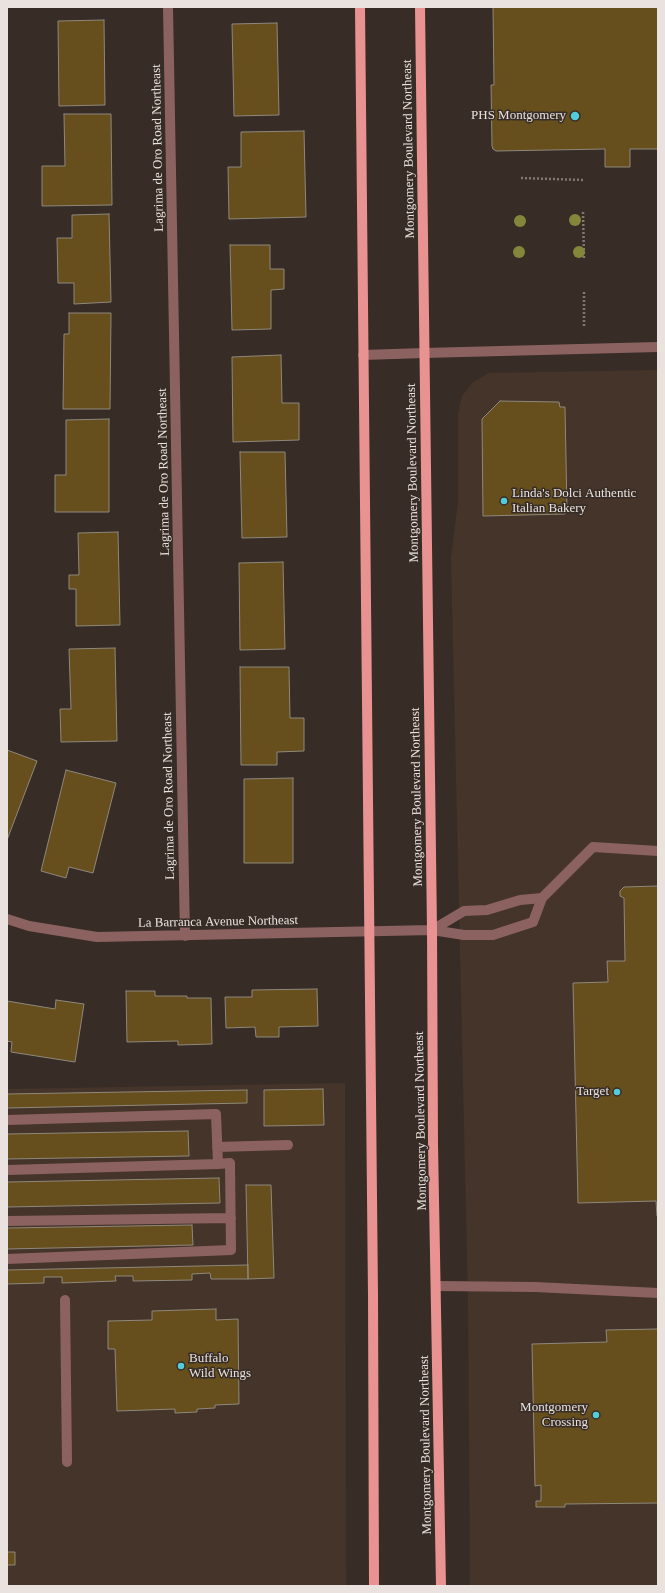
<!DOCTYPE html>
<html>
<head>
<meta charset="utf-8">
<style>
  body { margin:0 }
  #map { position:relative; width:665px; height:1593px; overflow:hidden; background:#372d26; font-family:"Times New Roman",serif }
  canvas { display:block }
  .frame { position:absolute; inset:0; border:8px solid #eae2de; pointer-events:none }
</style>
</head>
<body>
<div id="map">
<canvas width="665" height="1593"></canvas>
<div class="frame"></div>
</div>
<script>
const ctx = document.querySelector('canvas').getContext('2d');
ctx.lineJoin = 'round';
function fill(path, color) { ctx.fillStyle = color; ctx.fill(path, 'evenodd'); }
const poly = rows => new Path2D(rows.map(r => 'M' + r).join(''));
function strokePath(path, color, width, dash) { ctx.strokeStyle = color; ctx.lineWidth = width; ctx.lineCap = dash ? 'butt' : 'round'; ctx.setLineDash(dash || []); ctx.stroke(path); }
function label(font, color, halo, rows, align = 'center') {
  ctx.font = font + ' "Times New Roman",serif'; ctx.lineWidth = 3; ctx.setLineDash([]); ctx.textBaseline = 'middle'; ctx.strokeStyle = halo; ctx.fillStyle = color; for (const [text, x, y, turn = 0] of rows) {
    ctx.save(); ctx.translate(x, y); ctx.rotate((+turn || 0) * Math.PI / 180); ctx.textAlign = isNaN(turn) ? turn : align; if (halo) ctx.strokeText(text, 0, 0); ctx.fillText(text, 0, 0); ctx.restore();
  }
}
const built = poly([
  [658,370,658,1586,470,1586,468,1300,451,559,458,501,458,414,462,396,473,382,489,373],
  [345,1083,346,1586,7,1586,7,1089]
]);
const building = poly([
  [493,7,658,7,658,149,630,149,630,167,605,167,605,149,496,151,493,149,492,146,491,85,494,85,493,7],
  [104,20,105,105,59,106,58,21,104,20],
  [277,23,279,115,234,116,232,24,277,23],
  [64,114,111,114,112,205,42,206,42,166,65,166,64,114],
  [304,131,306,217,229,219,228,167,241,167,241,132,304,131],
  [109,214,111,302,74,304,74,283,58,283,57,238,72,238,72,215,109,214],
  [230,245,270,245,270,269,284,269,284,289,271,290,271,329,232,330,230,245],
  [69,313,111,313,110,409,63,409,64,334,69,334,69,313],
  [281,355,282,403,299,403,299,440,233,442,232,357,281,355],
  [500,401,559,402,560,407,565,407,567,511,565,514,483,516,482,419,500,401],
  [109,419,109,512,55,512,55,475,66,475,66,420,109,419],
  [240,452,285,452,287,537,242,538,240,452],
  [118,532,120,625,76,626,76,589,69,589,69,575,79,575,78,533,118,532],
  [283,562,285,649,240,650,239,563,283,562],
  [115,648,117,741,61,742,60,709,71,709,69,649,115,648],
  [240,667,289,667,290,718,304,718,304,751,277,752,277,765,241,765,240,667],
  [7,750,37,761,7,840,7,750],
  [66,770,116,783,93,873,69,867,66,878,41,871,66,770],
  [293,778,293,863,244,863,244,779,293,778],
  [658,886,658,1216,657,1216,656,1201,578,1203,573,983,608,982,607,961,625,961,624,898,620,896,620,891,624,887,658,886],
  [317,989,318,1026,279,1027,279,1037,256,1037,255,1027,226,1028,225,997,252,997,252,990,317,989],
  [126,991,155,991,155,996,187,996,187,998,211,998,212,1044,178,1045,178,1041,127,1042,126,991],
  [56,1000,84,1004,75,1062,11,1052,12,1042,7,1041,7,1001,55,1009,56,1000],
  [323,1089,324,1125,264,1126,264,1090,323,1089],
  [247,1090,247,1103,7,1108,7,1094,247,1090],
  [188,1131,189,1156,7,1159,7,1134,188,1131],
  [219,1178,220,1203,7,1207,7,1182,219,1178],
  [246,1185,271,1185,274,1278,248,1279,246,1185],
  [192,1225,193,1245,7,1249,7,1228,192,1225],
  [248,1265,248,1279,211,1279,210,1273,192,1274,192,1280,133,1281,133,1276,115,1276,116,1281,62,1283,62,1277,44,1277,44,1283,7,1284,7,1270,248,1265],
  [216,1309,216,1320,238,1319,239,1404,215,1405,215,1408,197,1409,197,1412,175,1413,175,1409,117,1411,115,1349,108,1349,108,1321,152,1320,152,1311,216,1309],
  [658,1329,658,1503,565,1504,565,1507,536,1507,536,1501,541,1501,541,1485,535,1486,532,1344,607,1342,606,1330,658,1329],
  [7,1552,15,1552,15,1565,7,1565,7,1552]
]);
const path = poly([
  [521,178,583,180],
  [583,212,584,258],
  [584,326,584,290]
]);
const minor = poly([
  [168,7,185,936],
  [363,355,424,353,658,347],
  [7,919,29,926,97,937,432,930,464,935,493,935,533,922,542,898,593,847,658,851],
  [432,930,464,911,487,910,520,900,542,898],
  [7,1120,216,1114,218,1164,230,1163,231,1250,7,1259],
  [217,1147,288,1145],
  [7,1170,218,1164],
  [7,1221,231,1218],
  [436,1286,535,1287,658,1293],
  [65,1300,67,1462]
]);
const major = poly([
  [360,7,373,1294,374,1586],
  [420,7,432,930,433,1144,441,1586]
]);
const trees = [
  [575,220],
  [520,221],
  [519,252],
  [579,252]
];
const markers = [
  [575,116,5,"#53cbdb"],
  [504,501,4,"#53cbdb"],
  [617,1092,4,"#53cbdb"],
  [181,1366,4,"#53cbdb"],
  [596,1415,4,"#53cbdb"]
];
const poiNames = [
  ["PHS Montgomery",566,116],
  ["Linda's Dolci Authentic",512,494,"left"],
  ["Italian Bakery",512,509,"left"],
  ["Target",609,1092],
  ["Buffalo",189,1359,"left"],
  ["Wild Wings",189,1374,"left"],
  ["Montgomery",588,1408],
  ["Crossing",588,1423]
];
const streetNames = [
  ["Lagrima de Oro Road Northeast",158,148,-91],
  ["Montgomery Boulevard Northeast",409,149,-91],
  ["Lagrima de Oro Road Northeast",164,472,-91],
  ["Montgomery Boulevard Northeast",413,473,-91],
  ["Lagrima de Oro Road Northeast",169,796,-91],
  ["Montgomery Boulevard Northeast",417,797,-91],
  ["La Barranca Avenue Northeast",218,922,-1],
  ["Montgomery Boulevard Northeast",421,1121,-91],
  ["Montgomery Boulevard Northeast",426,1445,-91]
];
fill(built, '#45342a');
fill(building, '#664e1d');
strokePath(building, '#8f887c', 1);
strokePath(path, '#827973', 2.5, [2, 2]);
strokePath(minor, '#8c6261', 10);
strokePath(major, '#e89392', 10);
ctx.fillStyle = '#84863b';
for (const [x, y] of trees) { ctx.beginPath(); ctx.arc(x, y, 6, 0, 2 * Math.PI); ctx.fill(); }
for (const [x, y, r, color] of markers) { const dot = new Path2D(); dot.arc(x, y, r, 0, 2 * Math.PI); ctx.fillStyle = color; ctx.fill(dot); strokePath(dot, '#372d26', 1.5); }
label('13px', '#eae2de', '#372d26', poiNames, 'right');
label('13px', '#eae2de', '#372d26', streetNames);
</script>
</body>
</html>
